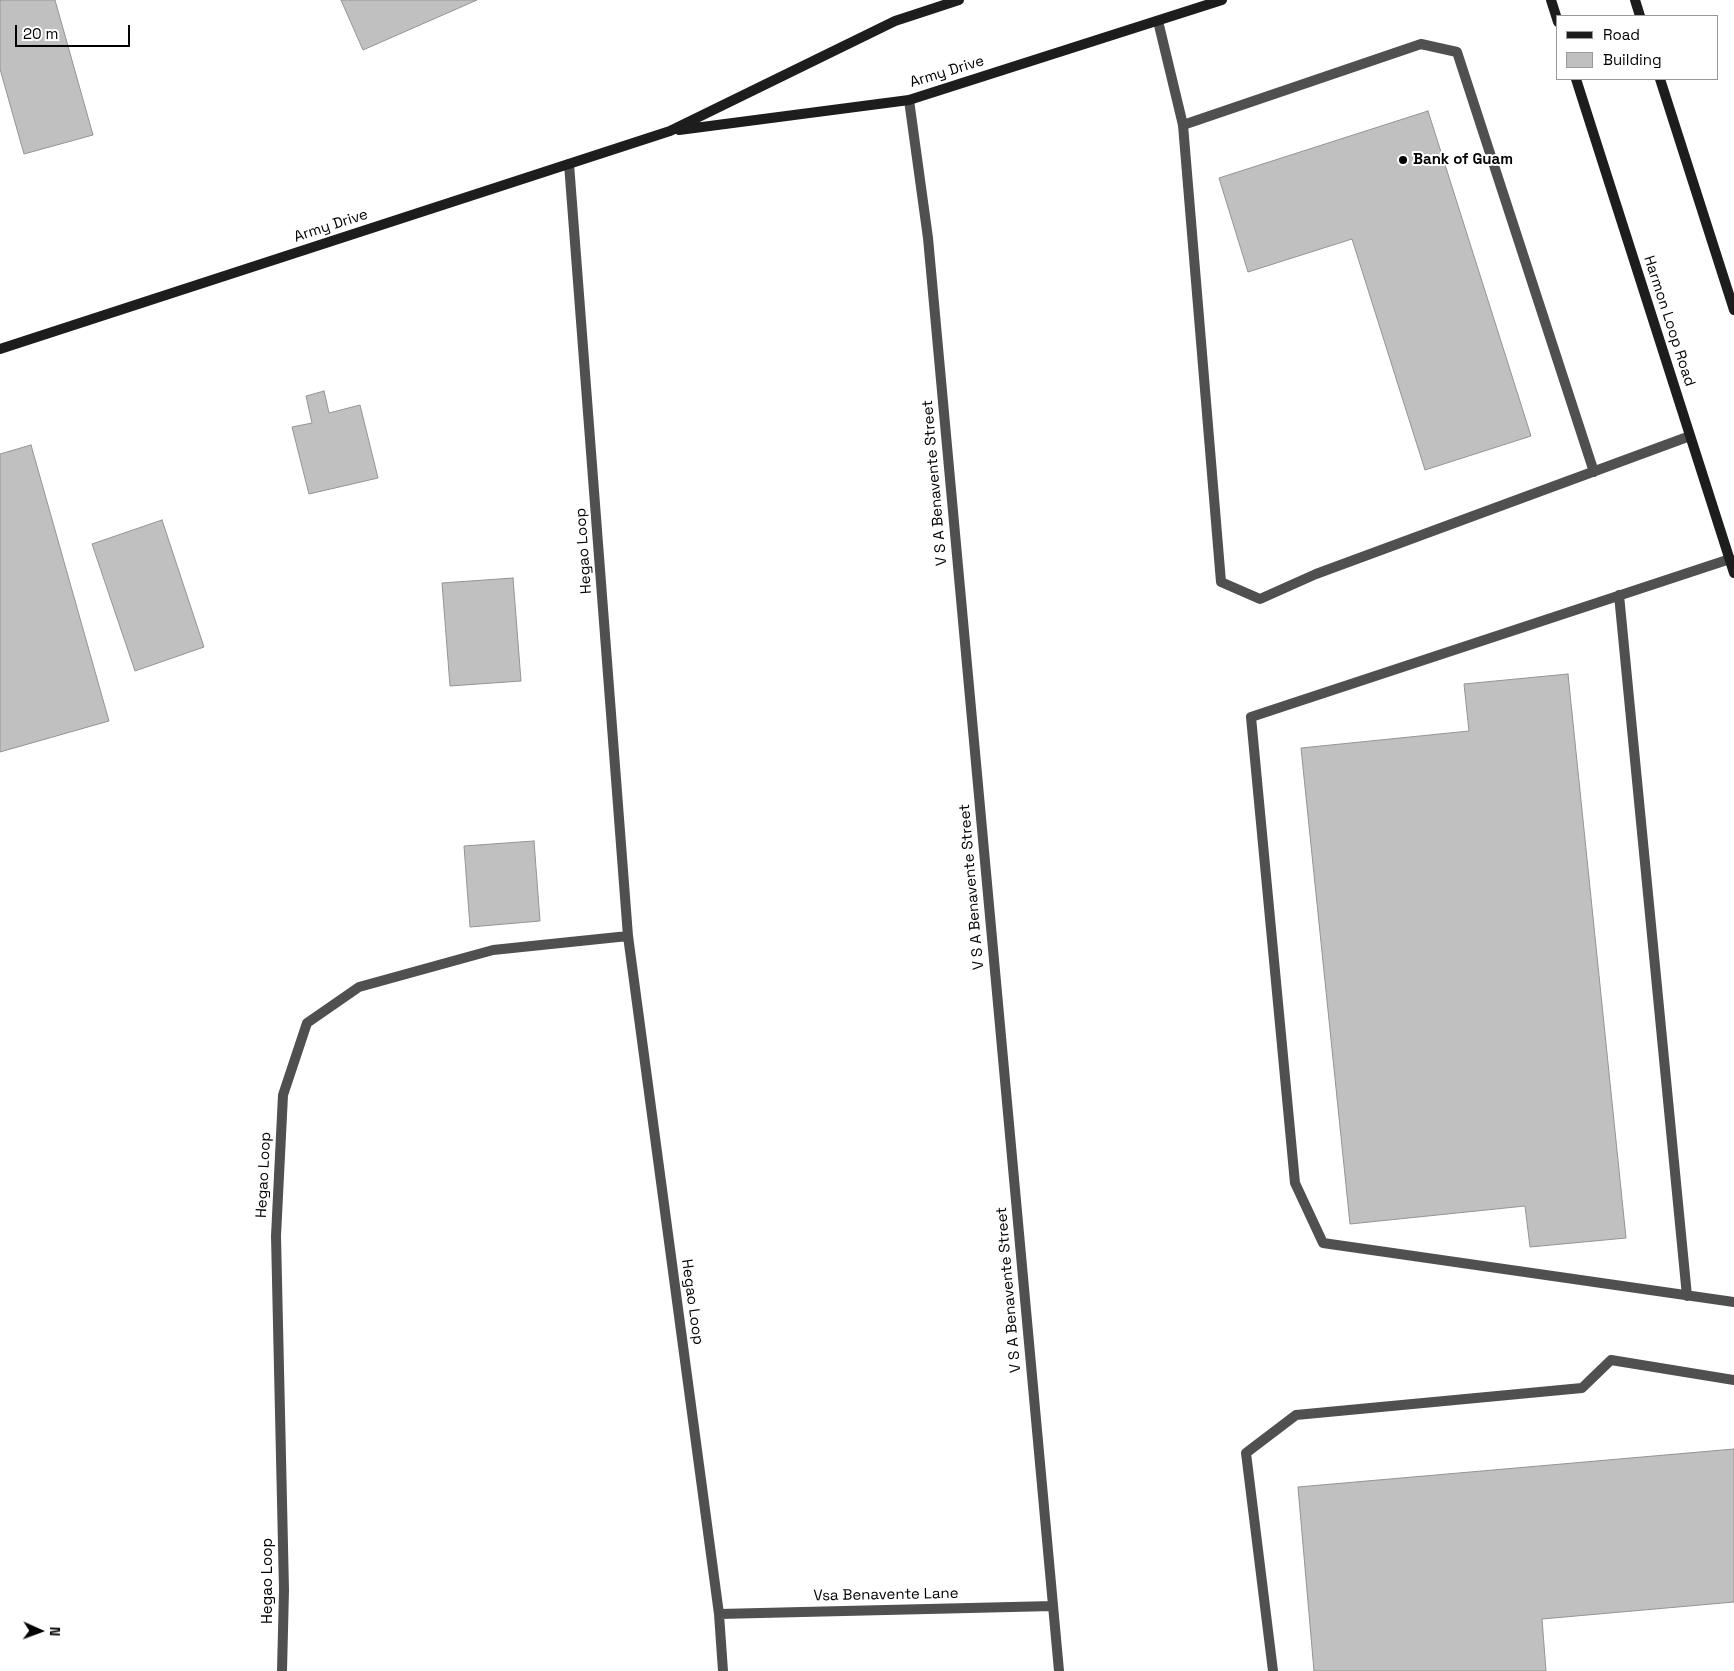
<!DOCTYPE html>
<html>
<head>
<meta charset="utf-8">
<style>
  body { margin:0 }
  #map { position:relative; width:1734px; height:1671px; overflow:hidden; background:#fff; font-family:"Space Grotesk",sans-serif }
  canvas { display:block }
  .legend { position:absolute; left:1556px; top:15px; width:162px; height:65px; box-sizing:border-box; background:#fff; border:1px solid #999; margin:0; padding:6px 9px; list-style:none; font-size:15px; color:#000 }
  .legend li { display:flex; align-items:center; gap:10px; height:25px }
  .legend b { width:25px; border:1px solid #999 }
  .north { position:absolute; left:15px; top:1606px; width:50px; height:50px; -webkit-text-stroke:4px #fff; paint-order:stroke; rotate:92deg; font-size:14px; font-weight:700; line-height:20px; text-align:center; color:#000 }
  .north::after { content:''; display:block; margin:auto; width:18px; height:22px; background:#000; clip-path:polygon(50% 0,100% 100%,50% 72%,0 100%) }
  .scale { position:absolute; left:15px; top:25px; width:115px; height:22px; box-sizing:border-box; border:2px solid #000; border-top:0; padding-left:6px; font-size:15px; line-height:18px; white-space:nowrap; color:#000; -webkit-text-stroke:4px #fff; paint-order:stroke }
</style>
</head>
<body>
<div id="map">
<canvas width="1734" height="1671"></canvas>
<ul class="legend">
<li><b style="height:6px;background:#1d1d1d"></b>Road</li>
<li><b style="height:14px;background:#c0c0c0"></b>Building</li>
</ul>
<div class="north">N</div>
<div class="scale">20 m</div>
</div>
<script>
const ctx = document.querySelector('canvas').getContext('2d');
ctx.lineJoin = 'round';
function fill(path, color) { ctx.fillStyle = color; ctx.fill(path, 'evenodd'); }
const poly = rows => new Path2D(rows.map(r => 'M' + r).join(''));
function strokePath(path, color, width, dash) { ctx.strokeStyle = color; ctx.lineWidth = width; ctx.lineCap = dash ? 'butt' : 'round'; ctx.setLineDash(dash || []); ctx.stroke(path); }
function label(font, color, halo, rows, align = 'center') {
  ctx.font = font + ' "Space Grotesk",sans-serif'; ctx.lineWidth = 4; ctx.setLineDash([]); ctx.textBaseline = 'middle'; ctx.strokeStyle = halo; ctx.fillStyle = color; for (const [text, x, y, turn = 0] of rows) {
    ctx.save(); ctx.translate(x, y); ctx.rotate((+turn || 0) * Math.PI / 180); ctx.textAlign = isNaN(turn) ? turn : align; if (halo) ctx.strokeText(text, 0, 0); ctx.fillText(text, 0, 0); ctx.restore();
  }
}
const building = poly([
  [0,0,55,0,93,135,24,154,0,69,0,0],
  [341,0,477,0,363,50,341,0],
  [1428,111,1531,436,1425,470,1352,239,1248,272,1219,178,1428,111],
  [324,391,329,413,360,405,378,478,309,494,292,427,312,423,306,396,324,391],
  [31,445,109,721,0,752,0,454,31,445],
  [162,520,204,647,135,671,92,544,162,520],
  [513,578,521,681,450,686,442,583,513,578],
  [1568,674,1626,1238,1530,1247,1525,1206,1350,1224,1301,748,1469,731,1464,684,1568,674],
  [534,841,540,921,470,927,464,846,534,841],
  [1734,1449,1734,1602,1542,1619,1546,1671,1314,1671,1298,1487,1734,1449]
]);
const service = poly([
  [1158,21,1183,125,1221,582,1260,599,1316,574,1690,436],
  [1183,125,1421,44,1457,52,1594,472],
  [1730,559,1251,717,1295,1183,1323,1243,1734,1302],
  [1619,595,1687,1296],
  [1273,1671,1246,1453,1296,1415,1582,1388,1611,1360,1734,1380]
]);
const minor = poly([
  [909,100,928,238,1059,1671],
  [569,164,628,936,719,1614,723,1671],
  [719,1614,1053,1606],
  [282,1671,284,1590,276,1236,283,1095,307,1023,359,987,493,950,628,936]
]);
const secondary = poly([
  [1551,0,1558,22],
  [1635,0,1640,16],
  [1576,79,1734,573],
  [1660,79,1734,310],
  [679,130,909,100,1222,0],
  [0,349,670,131,895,21,959,0]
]);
const markers = [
  [1403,160,5,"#000"]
];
const streetNames = [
  ["Army Drive",947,72,-17],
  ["Army Drive",331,226,-18],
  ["Harmon Loop Road",1669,321,72],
  ["V S A Benavente Street",935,483,-95],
  ["Hegao Loop",584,551,-94],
  ["V S A Benavente Street",972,887,-95],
  ["Hegao Loop",264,1175,-87],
  ["V S A Benavente Street",1009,1290,-95],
  ["Hegao Loop",692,1302,82],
  ["Hegao Loop",268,1581,-90],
  ["Vsa Benavente Lane",886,1595,-1]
];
const poiNames = [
  ["Bank of Guam",1413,160]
];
fill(building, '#c0c0c0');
strokePath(building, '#949494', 1);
strokePath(service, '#505050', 10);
strokePath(minor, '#505050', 10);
strokePath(secondary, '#1d1d1d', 10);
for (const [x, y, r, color] of markers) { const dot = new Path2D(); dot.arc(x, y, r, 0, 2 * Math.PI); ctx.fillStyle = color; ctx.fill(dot); strokePath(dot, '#fff', 2); }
label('15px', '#000', '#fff', streetNames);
label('bold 15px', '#000', '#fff', poiNames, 'left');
</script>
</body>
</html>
